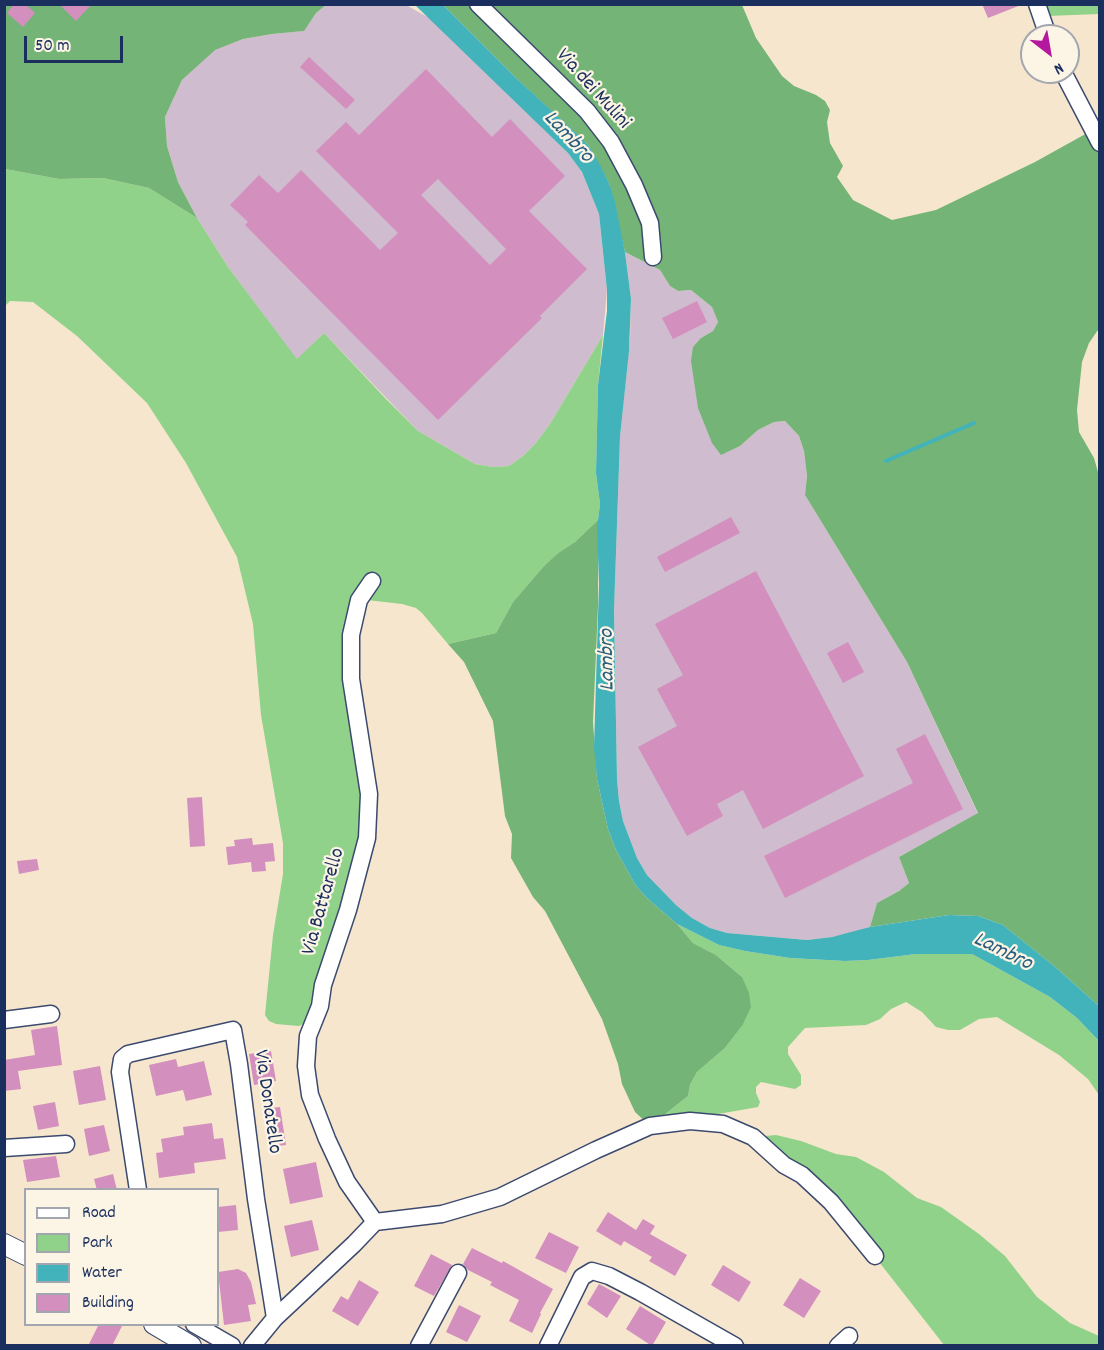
<!DOCTYPE html>
<html>
<head>
<meta charset="utf-8">
<style>
  body { margin:0 }
  #map { position:relative; width:1104px; height:1350px; overflow:hidden; background:#f6e6cd; font-family:Dekko,sans-serif }
  canvas { display:block }
  .frame { position:absolute; inset:0; border:6px solid #1b2f5e; pointer-events:none }
  .legend { position:absolute; left:24px; top:1188px; width:195px; height:138px; box-sizing:border-box; background:#fcf5e5; border:2px solid #a2a6af; margin:0; padding:8px 10px; list-style:none; font-size:18px; color:#1b2f5e }
  .legend li { display:flex; align-items:center; gap:12px; height:30px }
  .legend b { width:30px; border:2px solid #a2a6af }
  .north { position:absolute; left:1020px; top:24px; width:60px; height:60px; box-sizing:border-box; background:#fcf5e5; border:2px solid #a2a6af; border-radius:50%; rotate:149deg; font-size:16px; font-weight:700; line-height:24px; text-align:center; color:#1b2f5e }
  .north::after { content:''; display:block; margin:auto; width:21px; height:27px; background:#b5179e; clip-path:polygon(50% 0,100% 100%,50% 72%,0 100%) }
  .scale { position:absolute; left:24px; top:36px; width:99px; height:27px; box-sizing:border-box; border:3px solid #1b2f5e; border-top:0; padding-left:8px; font-size:18px; line-height:21px; white-space:nowrap; color:#1b2f5e; -webkit-text-stroke:4px #fcf5e5; paint-order:stroke }
</style>
</head>
<body>
<div id="map">
<canvas width="1104" height="1350"></canvas>
<div class="frame"></div>
<ul class="legend">
<li><b style="height:8px;background:#fff"></b>Road</li>
<li><b style="height:16px;background:#90d28a"></b>Park</li>
<li><b style="height:16px;background:#43b3bb"></b>Water</li>
<li><b style="height:16px;background:#d38fbd"></b>Building</li>
</ul>
<div class="north">N</div>
<div class="scale">50 m</div>
</div>
<script>
const ctx = document.querySelector('canvas').getContext('2d');
ctx.lineJoin = 'round';
function fill(path, color) { ctx.fillStyle = color; ctx.fill(path, 'evenodd'); }
const poly = rows => new Path2D(rows.map(r => 'M' + r).join(''));
function strokePath(path, color, width, dash) { ctx.strokeStyle = color; ctx.lineWidth = width; ctx.lineCap = dash ? 'butt' : 'round'; ctx.setLineDash(dash || []); ctx.stroke(path); }
function label(font, color, halo, rows, align = 'center') {
  ctx.font = font + ' Dekko,sans-serif'; ctx.lineWidth = 4.5; ctx.setLineDash([]); ctx.textBaseline = 'middle'; ctx.strokeStyle = halo; ctx.fillStyle = color; for (const [text, x, y, turn = 0] of rows) {
    ctx.save(); ctx.translate(x, y); ctx.rotate((+turn || 0) * Math.PI / 180); ctx.textAlign = isNaN(turn) ? turn : align; if (halo) ctx.strokeText(text, 0, 0); ctx.fillText(text, 0, 0); ctx.restore();
  }
}
const industrial = poly([
  [326,5,406,5,433,20,568,153,582,172,599,214,607,290,603,335,550,424,535,444,523,456,509,466,493,467,475,464,418,431,324,333,297,360,228,267,197,218,178,182,167,146,165,117,182,80,214,50,243,39,272,34,303,31,316,13],
  [625,252,660,270,670,286,678,291,691,290,712,307,718,322,713,331,701,338,721,454,740,446,758,430,774,422,785,421,799,436,804,451,807,476,805,495,907,662,978,814,899,857,909,883,899,891,877,903,870,927,858,931,832,937,807,940,727,933,710,928,692,918,676,905,647,875,637,858,623,821,619,801,617,779,614,611,620,437,630,338,631,299]
]);
const green = poly([
  [1045,5,1099,5,1099,14,1048,16],
  [5,169,59,179,103,178,149,188,197,218,228,267,297,359,324,333,386,399,418,431,475,464,493,467,509,466,523,456,535,444,550,424,603,335,598,385,596,473,600,504,598,520,575,542,558,553,544,566,513,602,496,633,448,644,422,613,416,608,402,604,367,600,351,635,369,794,315,1018,299,1026,276,1024,269,1021,265,1015,273,935,283,874,283,843,261,715,253,624,237,557,186,463,147,403,77,336,33,302,10,301,5,306],
  [677,924,719,945,745,951,790,958,845,961,868,960,916,954,972,954,1050,997,1077,1018,1099,1041,1099,1095,1088,1079,1059,1055,997,1017,979,1019,960,1030,948,1030,936,1027,922,1012,906,1002,891,1009,880,1019,866,1025,805,1028,788,1047,788,1054,801,1075,801,1085,795,1089,761,1082,756,1087,756,1093,760,1102,758,1107,650,1126,688,1096,690,1085,697,1072,725,1048,742,1026,742,977,716,955,693,943],
  [776,1135,801,1141,836,1154,856,1157,884,1172,917,1198,941,1207,979,1234,1005,1256,1037,1297,1070,1323,1099,1336,1099,1345,944,1345,872,1253,753,1137]
]);
const forest = poly([
  [4,5,326,5,316,13,304,31,272,34,243,39,215,50,182,80,165,117,167,146,178,182,197,218,149,188,103,178,59,179,5,169],
  [443,5,742,5,756,38,782,76,794,86,816,95,825,101,830,110,827,122,830,143,843,166,837,177,853,200,892,220,936,210,1035,162,1089,132,1099,143,1100,327,1089,343,1082,362,1077,410,1079,432,1094,458,1100,479,1099,1006,1054,966,1003,925,978,916,949,915,870,927,877,903,899,891,909,883,899,857,978,813,907,662,805,495,807,476,804,451,799,436,785,421,774,422,758,430,740,446,721,455,712,443,698,408,691,361,693,347,701,338,713,331,718,322,712,307,691,290,678,291,670,286,660,270,625,252,609,183,589,146,515,77],
  [598,520,598,607,593,722,597,779,608,829,616,850,636,886,648,899,677,924,693,943,716,955,742,977,749,993,751,1007,742,1026,725,1048,697,1072,690,1085,688,1096,650,1126,635,1112,622,1084,618,1064,602,1019,545,911,533,897,511,858,512,834,505,816,493,721,464,662,448,644,496,633,513,602,544,566,558,553,575,542]
]);
const water = poly([
  [415,5,443,5,515,77,578,135,589,146,599,163,609,183,615,202,625,252,631,299,629,351,620,437,614,611,617,779,619,801,623,821,637,858,647,875,676,905,692,918,710,928,727,933,807,940,832,937,870,927,949,915,978,916,1003,925,1054,966,1099,1006,1099,1041,1077,1018,1050,997,972,954,916,954,868,960,845,961,790,958,745,951,719,945,677,924,648,899,636,886,616,850,608,829,597,779,594,747,599,584,597,528,600,504,596,473,598,385,607,311,607,290,599,214,582,172,568,153]
]);
const stream = poly([
  [886,461,974,423]
]);
const building = poly([
  [14,4,25,4,35,13,23,27,7,13],
  [59,4,92,4,76,21],
  [982,4,1021,4,1021,5,988,18],
  [309,57,355,100,346,109,300,67],
  [426,69,492,137,510,119,565,176,529,211,587,269,540,316,542,318,438,420,245,225,248,222,230,205,259,175,278,193,301,170,380,250,398,233,316,151,346,122,359,135],
  [438,179,506,249,490,265,421,195],
  [697,301,707,322,673,339,662,318],
  [731,517,740,533,665,572,657,557],
  [756,571,864,776,763,829,743,790,717,804,723,816,687,836,638,747,677,726,657,689,683,675,655,624],
  [848,642,864,672,843,683,827,653],
  [925,734,963,809,785,898,764,856,913,783,896,749],
  [202,797,205,846,190,847,187,798],
  [252,838,253,845,273,843,275,861,265,862,266,871,252,872,251,862,228,865,226,847,235,846,234,840],
  [37,859,39,870,19,874,17,861],
  [57,1026,62,1065,18,1071,21,1089,4,1091,4,1060,35,1055,31,1030],
  [271,1051,276,1081,254,1085,249,1054],
  [176,1059,178,1067,204,1061,212,1095,186,1101,183,1090,156,1096,149,1065],
  [100,1066,106,1100,79,1105,73,1071],
  [55,1102,59,1126,38,1130,33,1106],
  [280,1107,286,1145,269,1147,264,1109],
  [212,1123,214,1139,223,1138,226,1159,194,1163,195,1173,159,1178,156,1153,163,1152,161,1139,184,1135,183,1127],
  [104,1125,110,1151,89,1156,84,1129],
  [56,1156,60,1177,27,1182,23,1160],
  [316,1162,323,1197,290,1204,283,1169],
  [113,1174,117,1190,97,1190,94,1179],
  [236,1205,238,1230,218,1232,218,1207],
  [608,1212,636,1230,643,1219,655,1226,650,1234,687,1255,675,1276,649,1261,652,1257,624,1241,621,1246,596,1231],
  [312,1220,319,1250,291,1257,284,1226],
  [549,1232,579,1247,566,1273,535,1258],
  [472,1248,502,1263,503,1261,553,1289,540,1313,541,1314,532,1333,509,1321,519,1300,490,1285,492,1282,468,1270,463,1264],
  [431,1254,452,1265,434,1296,414,1286],
  [723,1265,751,1282,739,1302,711,1285],
  [238,1269,246,1273,251,1282,256,1304,248,1305,251,1321,224,1325,218,1272],
  [800,1278,821,1291,804,1318,783,1305],
  [359,1280,379,1292,358,1326,332,1311,341,1296,348,1300],
  [599,1284,621,1296,607,1318,587,1304],
  [459,1305,481,1316,467,1342,446,1332],
  [640,1306,666,1322,652,1346,626,1329],
  [99,1324,123,1324,112,1346,88,1346]
]);
const minor = poly([
  [478,4,587,111,611,142,634,185,650,223,653,257],
  [1037,4,1048,36],
  [1063,72,1100,143],
  [372,581,359,600,351,635,351,679,369,794,367,838,348,910,323,985,320,1006,308,1036,306,1066,310,1095,327,1139,347,1182,375,1222],
  [4,1020,51,1014],
  [4,1148,66,1144],
  [138,1190,120,1072,122,1059,128,1054,233,1030,239,1064,256,1199,275,1318],
  [194,1324,232,1346],
  [252,1346,275,1318,354,1244,375,1222,442,1214,500,1197,596,1150,650,1126,690,1121,723,1124,753,1137,784,1165,802,1175,831,1202,875,1256],
  [419,1346,458,1273],
  [548,1346,582,1277,592,1271,609,1276,640,1292,735,1346],
  [838,1346,849,1336]
]);
const tertiary = poly([
  [4,1244,26,1255],
  [154,1324,191,1346]
]);
const streetNames = [
  ["Via dei Mulini",592,90,48],
  ["Via Battarello",325,902,-74],
  ["Via Donatello",266,1102,82]
];
const waterNames = [
  ["Lambro",567,138,47],
  ["Lambro",609,660,-91],
  ["Lambro",1002,953,26]
];
fill(industrial, '#cfbdcf');
fill(green, '#90d28a');
fill(forest, '#74b476');
fill(water, '#43b3bb');
strokePath(stream, '#43b3bb', 4);
fill(building, '#d38fbd');
strokePath(minor, '#3c4a6f', 19);
strokePath(tertiary, '#3c4a6f', 22);
strokePath(minor, '#fff', 16);
strokePath(tertiary, '#fff', 20);
label('21px', '#1b2f5e', '#fcf5e5', streetNames);
label('italic 22px', '#295d7f', '#fcf5e5', waterNames);
</script>
</body>
</html>
